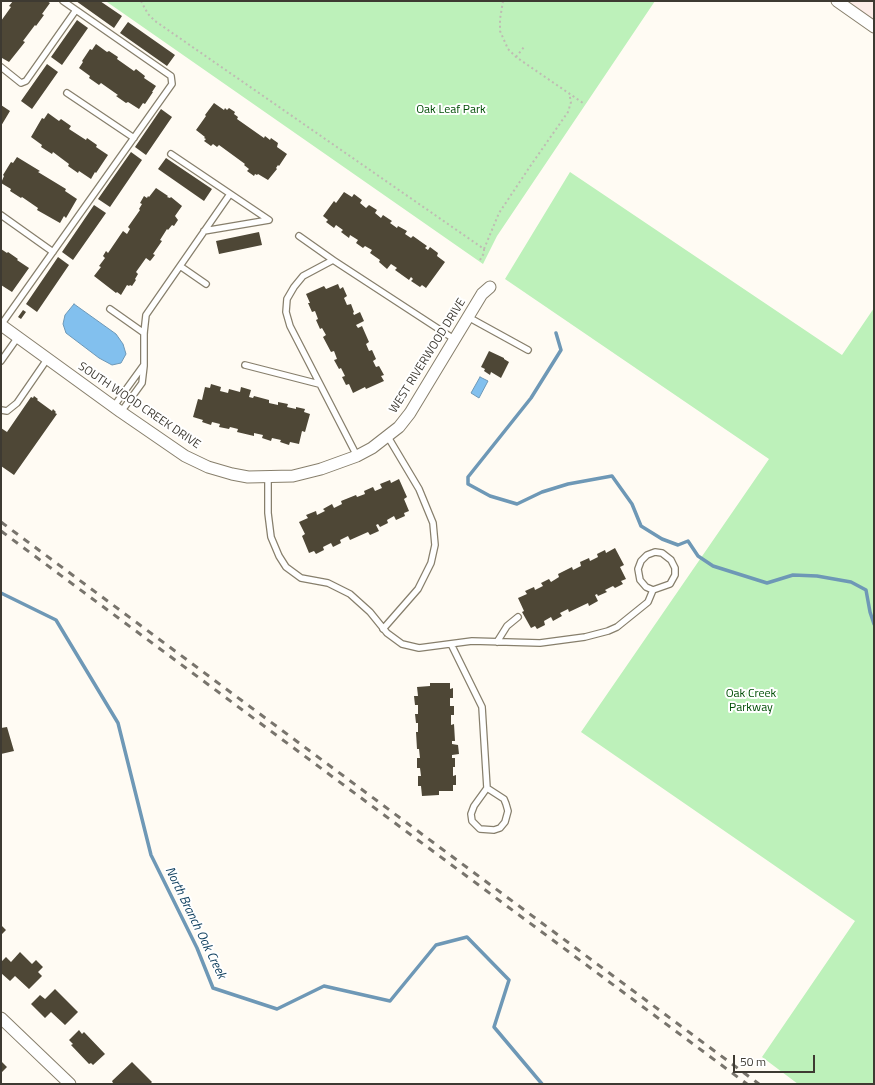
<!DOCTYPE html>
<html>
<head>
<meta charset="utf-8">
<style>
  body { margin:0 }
  #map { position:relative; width:875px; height:1085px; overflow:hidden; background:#fffbf3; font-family:"Titillium Web",sans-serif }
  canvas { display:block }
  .frame { position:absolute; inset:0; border:2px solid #3e3a32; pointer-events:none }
  .scale { position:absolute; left:733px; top:1055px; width:82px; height:18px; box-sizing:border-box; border:2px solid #3e3a32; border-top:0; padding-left:5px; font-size:12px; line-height:14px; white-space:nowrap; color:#3e3a32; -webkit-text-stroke:3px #fff; paint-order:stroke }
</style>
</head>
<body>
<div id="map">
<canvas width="875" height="1085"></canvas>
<div class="frame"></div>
<div class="scale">50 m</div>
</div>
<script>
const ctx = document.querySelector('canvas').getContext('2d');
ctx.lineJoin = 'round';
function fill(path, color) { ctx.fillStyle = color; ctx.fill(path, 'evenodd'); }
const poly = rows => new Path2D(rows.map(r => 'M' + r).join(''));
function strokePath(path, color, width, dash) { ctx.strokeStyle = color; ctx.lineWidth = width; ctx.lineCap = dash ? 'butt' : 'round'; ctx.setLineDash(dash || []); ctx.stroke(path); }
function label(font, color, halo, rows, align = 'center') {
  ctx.font = font + ' "Titillium Web",sans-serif'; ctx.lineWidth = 4; ctx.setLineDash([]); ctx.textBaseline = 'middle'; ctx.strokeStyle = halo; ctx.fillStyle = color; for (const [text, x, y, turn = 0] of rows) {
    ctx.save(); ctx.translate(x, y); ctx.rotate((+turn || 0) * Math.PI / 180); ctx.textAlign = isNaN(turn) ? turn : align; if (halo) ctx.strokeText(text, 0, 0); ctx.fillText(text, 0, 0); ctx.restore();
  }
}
const commercial = poly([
  [845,1,874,1,874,22]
]);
const green = poly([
  [107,1,655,1,497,236,483,264,107,2],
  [570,172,842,355,874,308,874,1084,798,1084,762,1057,855,921,581,732,769,459,505,279]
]);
const water = poly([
  [74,304,116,334,123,344,126,354,121,363,112,365,99,358,66,333,63,324,65,315,74,304],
  [480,377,488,381,479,398,471,393,480,377]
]);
const stream = poly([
  [556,333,561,350,531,398,468,477,468,484,490,496,517,504,542,492,568,484,612,476,632,504,641,526,662,539,678,545,688,541,698,556,713,566,767,583,793,575,817,576,851,582,866,590,870,612,874,624],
  [1,593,56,620,118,723,151,855,197,948,213,988,277,1009,324,986,390,1001,436,945,467,937,509,980,494,1027,542,1084]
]);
const building = poly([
  [13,1,47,1,50,3,42,14,44,15,36,26,35,25,23,41,25,42,9,62,2,58,1,60,1,21,11,7,9,6],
  [76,1,100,1,122,16,114,28],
  [77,20,88,28,62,65,51,57],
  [128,22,175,55,167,66,120,33],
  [96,44,107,52,109,51,118,57,117,59,134,71,136,69,145,76,144,78,156,86,152,92,153,92,145,104,143,103,139,109,128,102,126,103,116,96,118,95,101,83,99,85,89,78,90,76,79,68,83,62,82,61,90,49,92,50],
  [47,64,58,72,32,109,21,101],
  [214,103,224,110,225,108,227,110,229,108,235,112,234,114,238,117,237,119,264,138,265,136,270,140,271,138,278,143,277,147,287,154,279,166,278,165,276,168,277,169,268,180,258,174,257,175,255,174,254,176,247,171,249,169,244,165,245,164,219,145,217,147,213,144,211,146,204,141,206,139,204,138,205,137,196,130,206,116,205,115],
  [1,105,10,111,1,126],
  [161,109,172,117,146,155,135,147],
  [48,113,59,121,61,119,71,126,69,129,86,140,87,138,97,145,96,147,108,155,96,173,95,172,91,179,79,171,78,173,68,166,69,164,53,152,52,154,41,147,42,145,31,137,42,118,44,119],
  [131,152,142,160,110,207,98,199],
  [17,157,40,171,38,172,66,189,65,191,77,199,66,218,64,216,60,223,37,210,38,208,22,197,21,198,10,191,11,189,1,183,4,176,3,175,11,162,13,163],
  [166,158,212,189,204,201,158,169],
  [156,188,168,196,167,197,170,198,171,197,182,206,175,216,178,220,174,226,172,225,168,230,167,229,160,240,162,241,153,254,155,255,151,260,150,261,146,258,136,272,138,274,135,279,136,280,132,286,130,285,129,286,127,285,121,295,117,292,116,293,94,276,101,267,99,266,105,258,103,256,106,251,108,253,123,231,127,234,130,229,128,227,140,210,139,209,142,204,140,203,144,196,147,198,148,196,149,197],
  [344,192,352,197,354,194,362,200,360,203,366,208,369,205,377,210,375,213,381,218,383,215,392,221,390,223,397,228,398,226,407,231,405,234,411,238,413,236,427,246,425,248,428,250,430,247,438,253,437,256,445,262,426,288,422,285,420,287,411,281,413,279,411,277,409,280,395,270,397,268,391,264,387,269,379,262,380,260,370,253,372,250,365,246,363,248,356,243,358,240,350,235,349,238,341,232,343,230,336,225,334,228,326,222,328,220,323,216,334,201,336,203],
  [94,205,106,213,73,260,62,252],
  [259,232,262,245,219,254,216,241],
  [1,249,7,253,8,252,18,259,17,260,29,268,12,292,1,285],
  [58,257,69,265,37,312,26,304],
  [338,284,340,289,343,287,347,296,344,298,347,305,351,304,354,312,353,313,354,315,360,312,364,321,356,325,358,328,362,326,369,342,366,344,369,351,372,350,376,359,373,361,376,367,379,366,384,375,381,376,384,381,366,389,365,387,353,393,349,384,346,385,342,377,345,376,341,368,339,369,334,360,337,359,334,351,331,352,323,337,326,335,322,328,320,329,316,320,318,319,315,311,312,312,308,303,310,303,306,294,324,286,326,289],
  [23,310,26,312,21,319,18,317],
  [489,351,504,358,504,359,509,362,501,378,491,372,490,375,484,371,485,369,481,367],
  [211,384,221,387,220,391,228,393,229,389,240,392,241,387,251,390,249,397,253,398,254,396,269,400,269,403,278,405,278,402,288,404,287,407,296,409,296,407,305,409,304,412,310,414,305,432,302,431,299,444,290,442,289,445,280,442,281,440,272,438,271,441,262,438,263,435,254,433,254,436,237,432,238,429,230,427,229,429,219,427,220,424,212,422,211,425,202,422,203,420,193,417,198,399,202,400,205,387,210,388],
  [34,396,38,399,37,400,52,411,53,409,56,412,55,413,57,414,14,475,1,466,1,428,7,432,31,397,33,398],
  [399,479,407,497,404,499,409,511,404,513,405,516,396,520,394,516,387,520,388,523,380,527,378,524,376,525,379,531,370,535,368,532,350,540,348,536,340,540,341,543,333,547,331,543,323,547,324,550,316,554,314,551,309,553,302,536,305,534,299,522,308,518,306,515,316,511,317,515,325,511,323,509,332,504,334,508,342,504,341,501,356,495,357,497,365,494,364,491,373,487,375,491,382,488,380,484,390,480,391,483],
  [615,548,624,565,620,567,626,579,621,581,623,584,615,588,613,586,605,590,607,592,598,596,597,594,595,595,598,601,589,606,588,603,569,612,568,609,560,613,562,616,553,621,551,617,544,621,545,625,537,629,535,626,531,628,522,612,524,611,518,598,527,594,525,591,534,587,535,590,543,586,541,583,549,579,551,582,559,577,558,574,572,567,573,570,581,566,580,562,589,558,590,561,598,557,597,554,605,550,606,553],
  [430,683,450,683,450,689,453,688,453,698,450,698,450,706,454,706,454,715,451,715,451,725,454,724,455,741,452,741,452,744,458,745,459,754,452,755,452,758,455,758,455,767,453,767,453,776,456,775,456,785,453,785,453,791,439,791,439,795,422,796,421,786,418,786,418,776,421,776,420,768,417,768,417,758,420,758,419,749,417,749,416,732,418,732,418,723,416,723,415,714,418,714,418,705,415,705,414,696,418,696,417,687,430,686],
  [7,727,14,751,1,754,1,728],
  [1,925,6,930,1,935],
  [20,952,32,964,36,960,43,967,38,972,42,976,29,989,15,976,10,981,1,973,1,962,6,957,11,962],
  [55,989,78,1012,65,1025,51,1012,45,1018,31,1004,40,995,45,999],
  [79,1030,82,1034,84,1032,105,1054,93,1065,91,1063,89,1064,71,1045,73,1044,69,1040],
  [1,1061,7,1067,1,1073],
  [132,1062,152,1082,150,1084,111,1084,113,1083,112,1081]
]);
const path = poly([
  [141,1,148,14,155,21,484,249,484,253,480,260],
  [503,1,500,19,500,31,508,49,516,57,583,103],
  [516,57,524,47],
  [484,249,499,213,531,165,568,112,571,102,569,93]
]);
const service = poly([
  [1,67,21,83,26,81,76,10],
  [67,93,134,138],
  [171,154,269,220,204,231],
  [1,215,53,252],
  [299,236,333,260],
  [180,266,206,284],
  [110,309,144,333],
  [468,317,528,350],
  [1,325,172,84,171,76,63,1],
  [1,361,18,337],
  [245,365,319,384],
  [114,406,143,366],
  [1,410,7,411,17,403,48,358],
  [121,412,142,383,144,366,144,333,146,315,230,194],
  [357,456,290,326,286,312,287,299,294,287,303,276,333,260,454,339],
  [268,477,268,513,271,537,279,556,286,567,301,578,328,583,350,594,370,612,387,633,402,644,419,648,472,641,540,643,585,637,608,631,617,627,648,602,653,590,670,584,675,575,675,568,671,560,662,553,655,552,647,555,641,561,638,569,640,580,646,587,653,590],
  [383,629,418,589,431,563,435,545,433,523,419,489,388,437],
  [497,642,507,626,518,617],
  [451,644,482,707,487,788,504,799,506,804,508,811,505,822,500,828,494,830,480,829,472,821,471,814,474,806,487,788]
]);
const minor = poly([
  [837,1,874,27],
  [1,325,121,412,185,456,208,467,232,474,248,477,293,476,321,469,357,456,372,448,399,427,410,413,482,294,490,287],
  [1,1018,70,1084]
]);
const rail = poly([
  [1,522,759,1084],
  [1,531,747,1084]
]);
const parkNames = [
  ["Oak Leaf Park",451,110],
  ["Oak Creek",751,694],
  ["Parkway",751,708]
];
const streetNames = [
  ["WEST RIVERWOOD DRIVE",428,356,-58],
  ["SOUTH WOOD CREEK DRIVE",139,406,34]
];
const waterNames = [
  ["North Branch Oak Creek",195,923,64]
];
fill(commercial, '#fdede9');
fill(green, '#bdf1ba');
fill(water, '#82c0ee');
strokePath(water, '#6e98b6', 1);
strokePath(stream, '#6e98b6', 3.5);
fill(building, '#4e4736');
strokePath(service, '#877f6c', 8);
strokePath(minor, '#877f6c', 13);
strokePath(path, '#bfbbb3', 2, [2, 3]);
strokePath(service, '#fff', 5.5);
strokePath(minor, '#fff', 11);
strokePath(rail, '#78746c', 3, [7, 7]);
label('12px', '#014e06', '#fff', parkNames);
label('12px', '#3e3a32', '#fff', streetNames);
label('italic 13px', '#114160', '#fff', waterNames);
</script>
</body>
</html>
